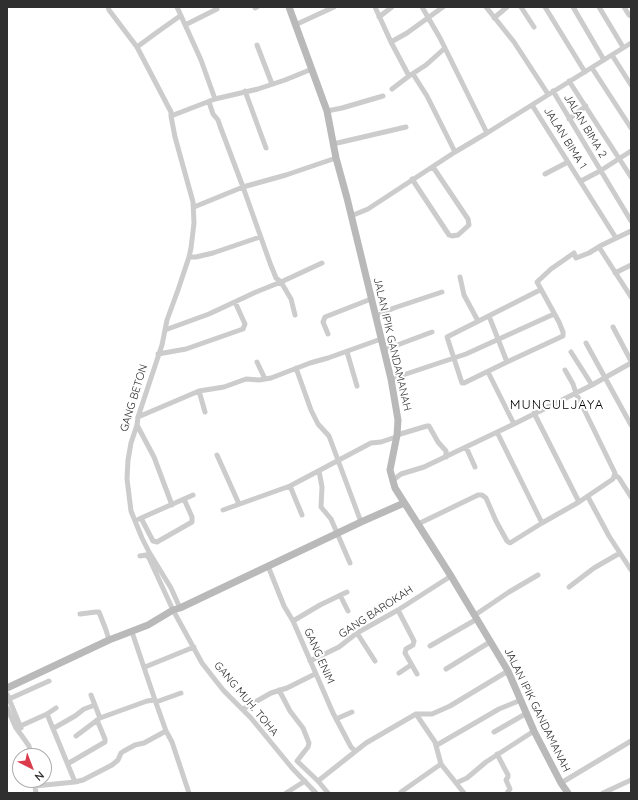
<!DOCTYPE html>
<html>
<head>
<meta charset="utf-8">
<style>
  body { margin:0 }
  #map { position:relative; width:638px; height:800px; overflow:hidden; background:#fff; font-family:Quicksand,sans-serif }
  canvas { display:block }
  .frame { position:absolute; inset:0; border:8px solid #2f2f2f; pointer-events:none }
  .north { position:absolute; left:12px; top:748px; width:40px; height:40px; box-sizing:border-box; background:#fff; border:1px solid #acacac; border-radius:50%; rotate:138deg; font-size:11px; font-weight:700; line-height:16px; text-align:center; color:#2f2f2f }
  .north::after { content:''; display:block; margin:auto; width:14px; height:18px; background:#db3c4c; clip-path:polygon(50% 0,100% 100%,50% 72%,0 100%) }
</style>
</head>
<body>
<div id="map">
<canvas width="638" height="800"></canvas>
<div class="frame"></div>
<div class="north">N</div>
</div>
<script>
const ctx = document.querySelector('canvas').getContext('2d');
ctx.lineJoin = 'round';
const poly = rows => new Path2D(rows.map(r => 'M' + r).join(''));
function strokePath(path, color, width, dash) { ctx.strokeStyle = color; ctx.lineWidth = width; ctx.lineCap = dash ? 'butt' : 'round'; ctx.setLineDash(dash || []); ctx.stroke(path); }
function label(font, color, halo, rows, align = 'center') {
  ctx.font = font + ' Quicksand,sans-serif'; ctx.lineWidth = 4; ctx.setLineDash([]); ctx.textBaseline = 'middle'; ctx.strokeStyle = halo; ctx.fillStyle = color; for (const [text, x, y, turn = 0] of rows) {
    ctx.save(); ctx.translate(x, y); ctx.rotate((+turn || 0) * Math.PI / 180); ctx.textAlign = isNaN(turn) ? turn : align; if (halo) ctx.strokeText(text, 0, 0); ctx.fillText(text, 0, 0); ctx.restore();
  }
}
const street = poly([
  [108,7,109,10,137,47,171,112,171,116],
  [177,7,201,60,215,99],
  [375,7,391,42,409,76],
  [422,7,440,38,487,133],
  [486,7,514,42,548,94],
  [521,7,534,27],
  [545,7,585,72],
  [573,7,604,60],
  [599,7,623,47],
  [624,7,629,15,631,16],
  [255,8,257,7],
  [379,17,392,7],
  [494,18,507,7],
  [185,25,217,9],
  [295,25,334,7],
  [391,42,407,33,443,7],
  [257,45,272,84],
  [137,47,156,33,180,16],
  [612,55,631,85],
  [592,68,631,128],
  [413,74,427,96,455,152],
  [569,81,631,177],
  [392,89,409,76,426,65,445,48],
  [245,91,266,148],
  [553,91,631,221],
  [532,105,616,238],
  [327,111,342,108,383,96],
  [569,119,586,106],
  [333,144,406,127],
  [545,174,568,162],
  [412,179,449,235,452,236,458,235,469,225,468,219,433,167],
  [581,181,600,171,631,151],
  [194,207,243,187,220,126,218,120,213,114,209,102],
  [351,216,368,209,455,152,487,133,631,43],
  [599,247,631,297],
  [189,257,196,257,213,253,260,237],
  [615,273,631,265],
  [460,277,464,295,478,321],
  [540,290,447,337,462,383,464,383,507,362,563,336,563,332,559,322,537,282,551,269,574,253,576,258,589,253,602,245,631,231],
  [295,315,291,299,281,282,322,263],
  [376,316,394,308,442,292],
  [489,316,507,362],
  [613,327,631,361],
  [165,330,209,314,256,292,281,282,276,278,270,263,243,187,286,175,336,158],
  [328,334,323,322,325,317,371,299],
  [586,343,631,425],
  [384,350,432,332],
  [347,352,357,386],
  [571,352,592,385],
  [158,354,186,349,243,329,245,324,235,302],
  [257,362,265,379],
  [296,368,311,410,318,424,329,436,361,522],
  [488,372,514,424],
  [391,379,466,354,554,314],
  [199,391,205,412],
  [534,413,579,502],
  [138,417,199,391,224,387,246,379,259,380,271,378,310,363,328,358,381,339],
  [137,425,154,457,172,505],
  [497,432,542,523],
  [397,435,427,426,429,426,438,442,446,451,446,457],
  [466,447,475,467],
  [217,455,239,504],
  [319,471,322,487,321,507,331,519,350,563],
  [615,475,619,478,631,497],
  [392,481,401,474,424,467,514,424,592,385,631,363],
  [290,486,302,515],
  [588,497,609,536,631,570],
  [223,510,290,486,371,443,381,442,396,437],
  [141,518,153,541,157,542,192,522,192,517,184,499],
  [139,519,193,495],
  [418,524,478,495,482,495,486,498,496,521,507,541,510,543,542,523,579,502,613,479,615,473,576,393,573,384,565,370],
  [140,556,146,555,149,558,173,610,202,663,216,681,224,691,251,718,292,768,316,793],
  [268,566,284,606,293,621,333,713,351,747,355,751],
  [569,587,594,568,620,553],
  [340,595,348,611],
  [180,608,171,588,149,552,142,538,131,511,127,479,128,460,131,443,137,425,138,417,162,345,167,320,178,290,189,257,191,248,194,223,193,202,175,137,171,116,215,99,258,89,285,80,312,69],
  [398,610,414,641,413,645,406,649,405,653,417,674],
  [80,614,96,612,99,612,106,630,109,640],
  [475,615,509,592,538,575],
  [293,621,320,605,347,592],
  [132,632,155,700],
  [357,633,375,661],
  [430,646,477,619],
  [310,661,339,647,357,633,398,610,451,576],
  [145,667,194,647],
  [446,669,490,642],
  [399,673,411,665],
  [279,690,290,711,303,728,309,743,308,747,297,761,318,781,328,793],
  [7,694,21,728],
  [9,699,49,681],
  [156,702,181,693],
  [7,708,16,728,22,736,29,746,31,756],
  [243,709,271,693,287,688,315,674],
  [416,714,435,742,441,764,464,793],
  [336,719,352,712],
  [16,728,47,714,56,708],
  [54,728,75,716,84,709,95,705],
  [166,731,172,742,189,793],
  [494,732,527,713],
  [76,736,100,718,91,695],
  [437,745,499,709,521,700],
  [497,754,508,775,508,777,506,780,510,789,507,793],
  [69,763,105,742,105,739,97,720],
  [34,780,36,793],
  [318,781,366,743,416,714,432,714,450,706,508,671],
  [75,782,83,780,112,765,118,760,121,753,124,751,135,745,144,743,166,731,155,700,147,701,100,718],
  [456,783,467,778,486,762,534,731],
  [561,783,631,741],
  [35,786,75,782,47,714],
  [401,792,441,764],
  [286,793,305,781],
  [603,793,631,780]
]);
const secondary = poly([
  [289,7,327,111,336,158,347,198,391,379,398,420,397,435,390,470,395,488,451,576,508,671,534,731,561,783,568,793],
  [7,688,109,640,148,625,173,610,180,608,361,522,404,503]
]);
const streetNames = [
  ["JALAN BIMA 2",585,126,59],
  ["JALAN BIMA 1",565,138,58],
  ["JALAN IPIK GANDAMANAH",392,344,77],
  ["GANG BETON",134,398,-73],
  ["GANG BAROKAH",376,612,-33],
  ["GANG ENIM",319,656,66],
  ["GANG MUH. TOHA",246,699,50],
  ["JALAN IPIK GANDAMANAH",537,710,64]
];
const quarterNames = [
  ["MUNCULJAYA",557,405]
];
strokePath(street, '#ccc', 5);
strokePath(secondary, '#b9b9b9', 7);
label('11px', '#2f2f2f', '#fff', streetNames);
ctx.letterSpacing = '1px';
label('13px', '#000', '#fff', quarterNames);
ctx.letterSpacing = '0px';
</script>
</body>
</html>
